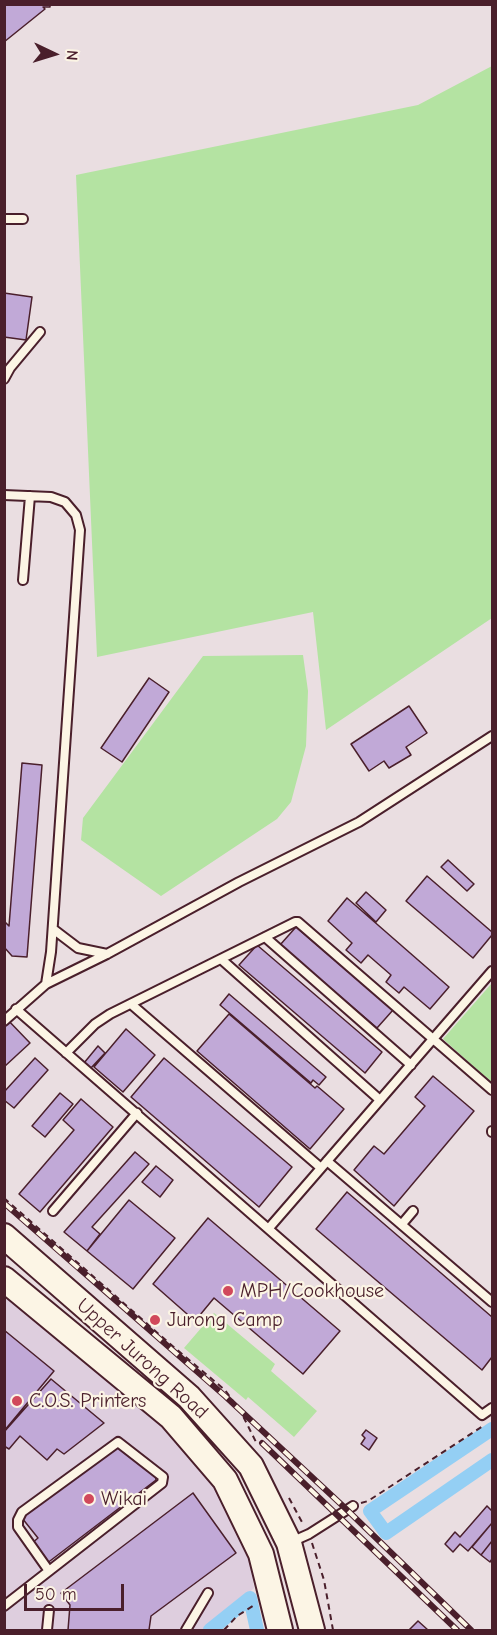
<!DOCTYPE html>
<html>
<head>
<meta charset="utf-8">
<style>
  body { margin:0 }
  #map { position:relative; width:497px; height:1635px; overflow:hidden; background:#eadee1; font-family:"Comic Neue",sans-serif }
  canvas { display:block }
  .frame { position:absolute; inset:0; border:6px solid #4a1f2b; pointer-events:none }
  .north { position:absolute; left:24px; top:24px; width:60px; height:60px; -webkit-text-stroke:4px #fcf5e5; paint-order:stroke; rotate:94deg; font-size:16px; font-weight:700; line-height:24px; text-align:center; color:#4a1f2b }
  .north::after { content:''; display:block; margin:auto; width:21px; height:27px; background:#4a1f2b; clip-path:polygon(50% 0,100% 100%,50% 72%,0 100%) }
  .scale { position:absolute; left:24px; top:1584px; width:100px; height:27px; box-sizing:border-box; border:3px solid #4a1f2b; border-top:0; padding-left:8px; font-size:18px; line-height:21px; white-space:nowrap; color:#4a1f2b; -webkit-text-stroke:4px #fcf5e5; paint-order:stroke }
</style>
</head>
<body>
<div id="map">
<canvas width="497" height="1635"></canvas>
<div class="frame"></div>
<div class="north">N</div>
<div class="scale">50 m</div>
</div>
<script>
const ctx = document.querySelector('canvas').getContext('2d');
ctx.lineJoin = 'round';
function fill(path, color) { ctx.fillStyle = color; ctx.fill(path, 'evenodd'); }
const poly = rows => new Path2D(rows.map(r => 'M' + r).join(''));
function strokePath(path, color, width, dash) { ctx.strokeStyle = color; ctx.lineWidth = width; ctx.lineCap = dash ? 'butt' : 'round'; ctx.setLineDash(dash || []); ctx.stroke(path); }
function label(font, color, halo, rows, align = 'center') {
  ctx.font = font + ' "Comic Neue",sans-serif'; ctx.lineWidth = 4.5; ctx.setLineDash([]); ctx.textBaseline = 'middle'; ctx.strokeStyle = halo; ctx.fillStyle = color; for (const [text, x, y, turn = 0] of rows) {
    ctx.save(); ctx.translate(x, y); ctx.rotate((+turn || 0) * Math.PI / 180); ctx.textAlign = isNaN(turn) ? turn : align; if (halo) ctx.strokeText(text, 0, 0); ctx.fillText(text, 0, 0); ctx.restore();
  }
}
const built = poly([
  [4,1288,208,1465,248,1547,254,1588,209,1630,5,1630]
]);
const green = poly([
  [492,66,492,618,326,730,313,612,97,657,76,175,418,105],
  [303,655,308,691,306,746,291,802,277,819,161,896,81,840,83,818,203,656],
  [492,983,492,1083,443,1039],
  [214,1313,275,1364,271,1371,317,1411,294,1437,248,1397,246,1400,184,1348]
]);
const canal = poly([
  [492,1429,370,1511,386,1533,492,1460],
  [210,1630,250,1598,257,1630]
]);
const building = poly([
  [4,4,50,4,50,7,43,7,45,9,4,42,4,4],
  [4,293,32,297,26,340,4,337,4,293],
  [149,678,169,692,122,762,101,748,149,678],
  [409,706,427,733,406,747,411,755,389,768,384,761,369,771,351,744,409,706],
  [22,763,42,765,27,957,12,956,4,947,4,921,9,926,22,763],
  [448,860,474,884,467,891,441,867,448,860],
  [427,876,492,932,492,935,473,958,406,901,427,876],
  [366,892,386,910,376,922,356,903,366,892],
  [347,898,449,987,430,1009,404,987,399,993,386,982,391,975,368,955,361,963,346,950,352,943,328,921,347,898],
  [296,927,393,1010,377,1028,280,945,296,927],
  [257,945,382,1052,365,1073,239,965,257,945],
  [229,994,326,1077,319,1085,313,1080,311,1083,220,1005,229,994],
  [229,1014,315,1088,317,1086,344,1109,310,1149,197,1051,229,1014],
  [4,1016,30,1043,4,1067,4,1016],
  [126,1029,155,1055,123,1092,94,1067,126,1029],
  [98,1046,105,1053,90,1069,84,1063,98,1046],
  [35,1058,48,1070,14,1108,4,1100,4,1092,35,1058],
  [164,1058,292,1167,259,1207,131,1097,164,1058],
  [433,1076,474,1111,394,1206,354,1170,374,1146,384,1154,425,1106,415,1097,433,1076],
  [60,1093,73,1104,45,1137,32,1126,60,1093],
  [81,1099,113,1127,40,1212,19,1194,74,1130,63,1120,81,1099],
  [135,1152,149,1164,92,1227,100,1234,87,1251,64,1232,135,1152],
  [156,1166,173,1180,160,1197,142,1182,156,1166],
  [347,1192,492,1317,492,1357,482,1370,316,1229,347,1192],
  [129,1200,175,1238,133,1289,87,1251,129,1200],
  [208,1218,340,1331,303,1374,214,1298,195,1321,153,1284,208,1218],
  [4,1330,54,1371,4,1431,4,1330],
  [51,1379,104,1423,64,1454,57,1449,47,1460,20,1436,9,1449,4,1446,4,1432,51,1379],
  [366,1430,377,1438,369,1450,361,1444,365,1438,362,1435,366,1430],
  [121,1443,155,1474,156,1480,46,1564,31,1544,38,1538,22,1518,121,1443],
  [193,1493,236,1553,151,1616,149,1630,68,1630,70,1605,61,1593,193,1493],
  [487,1506,492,1511,492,1523,468,1551,460,1544,453,1552,445,1544,455,1532,460,1537,487,1506],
  [492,1523,492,1541,481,1555,472,1547,492,1523],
  [492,1541,492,1559,490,1562,481,1555,492,1541],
  [418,1621,428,1630,409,1630,418,1621]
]);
const path = poly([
  [4,1198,169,1343,225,1390,241,1412,257,1444],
  [289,1498,303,1524],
  [361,1503,368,1501,483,1426],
  [312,1543,324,1580,333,1630],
  [224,1630,237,1616,256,1604]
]);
const service = poly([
  [4,219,23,219],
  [4,379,10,368,40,332],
  [4,495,51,497,65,502,76,515,80,530,51,952,46,984],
  [23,580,30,496],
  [53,929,78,948,107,954],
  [265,937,411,1065],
  [221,959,380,1100],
  [131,1004,321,1168],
  [16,1009,482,1415,492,1408],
  [4,1021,46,984,107,954,239,882,359,822,492,736],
  [66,1053,95,1024,110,1014,295,922,298,922,492,1090],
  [492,1132,492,1131],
  [327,1161,492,1302],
  [53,1211,137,1113],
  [402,1224,413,1211],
  [269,1228,492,971],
  [291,1542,309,1534,353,1506],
  [4,1606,162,1483,163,1477,118,1442,22,1512,18,1520,18,1527,49,1571],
  [47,1630,49,1610],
  [186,1630,208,1593]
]);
const primary = poly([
  [4,1236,189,1397,251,1466,289,1543,312,1630],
  [4,1279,171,1417,225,1480,261,1554,280,1630]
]);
const rail = poly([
  [4,1203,225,1396,343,1506,471,1630],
  [262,1443,457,1630]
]);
const markers = [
  [228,1291,6,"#d1495b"],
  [155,1320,6,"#d1495b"],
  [17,1401,6,"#d1495b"],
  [89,1499,6,"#d1495b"]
];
const poiNames = [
  ["MPH/Cookhouse",240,1291],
  ["Jurong Camp",167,1320],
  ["C.O.S. Printers",29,1401],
  ["Wikai",101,1499]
];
const streetNames = [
  ["Upper Jurong Road",142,1359,42]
];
fill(built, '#decede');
fill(green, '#b4e3a2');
strokePath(canal, '#94cff4', 14);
fill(building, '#c1a9d7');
strokePath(building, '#4a1f2b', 1.5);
strokePath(service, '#4a1f2b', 12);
strokePath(primary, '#4a1f2b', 28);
strokePath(path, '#4a1f2b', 2, [6, 4.5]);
strokePath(service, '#fcf5e5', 8);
strokePath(primary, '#fcf5e5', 24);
strokePath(rail, '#4a1f2b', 6);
strokePath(rail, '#fcf5e5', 4, [11]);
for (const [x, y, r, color] of markers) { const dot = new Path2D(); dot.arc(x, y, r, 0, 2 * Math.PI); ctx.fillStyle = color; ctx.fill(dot); strokePath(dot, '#fcf5e5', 2); }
label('20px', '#4a1f2b', '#fcf5e5', poiNames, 'left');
label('20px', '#4a1f2b', '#fcf5e5', streetNames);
</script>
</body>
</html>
